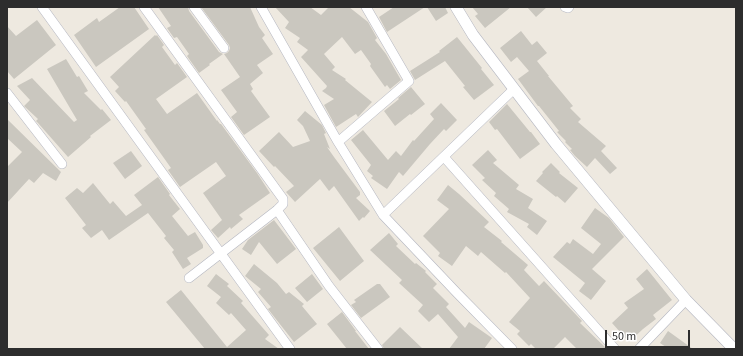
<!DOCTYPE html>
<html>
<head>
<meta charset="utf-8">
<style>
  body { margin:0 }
  #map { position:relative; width:743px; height:356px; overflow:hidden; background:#eee9e0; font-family:"Source Sans 3",sans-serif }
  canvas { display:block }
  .frame { position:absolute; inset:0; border:8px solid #2d2d2d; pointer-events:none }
  .scale { position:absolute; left:605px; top:330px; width:85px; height:18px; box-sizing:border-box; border:2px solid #2d2d2d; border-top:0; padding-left:5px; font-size:12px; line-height:14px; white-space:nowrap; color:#2d2d2d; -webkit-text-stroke:3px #fff; paint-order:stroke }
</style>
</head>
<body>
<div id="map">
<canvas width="743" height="356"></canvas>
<div class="frame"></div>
<div class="scale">50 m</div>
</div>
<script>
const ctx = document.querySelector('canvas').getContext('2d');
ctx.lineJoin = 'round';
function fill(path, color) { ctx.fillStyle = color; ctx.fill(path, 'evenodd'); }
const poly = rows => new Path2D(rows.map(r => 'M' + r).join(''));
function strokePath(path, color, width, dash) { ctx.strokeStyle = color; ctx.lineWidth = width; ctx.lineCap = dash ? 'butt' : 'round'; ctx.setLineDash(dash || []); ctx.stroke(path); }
const building = poly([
  [120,7,134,7,149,29,96,67,74,35,97,18,99,22],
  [158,7,188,7,189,11,219,52,223,54,209,64,210,65,199,73,187,56,189,54,177,37,174,38,167,28,171,26],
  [201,7,250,7,259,27,265,35,262,38,273,54,257,65,263,73,250,84,253,89,251,91,270,117,244,135,231,117,237,112,221,90,240,77,224,54,227,53,229,51,230,48,229,45],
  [275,7,310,7,321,15,329,7,349,7,368,22,377,38,375,40,386,54,401,80,390,89,387,85,385,87,370,66,371,64,361,50,355,54,342,37,324,54,335,67,332,70,346,79,345,80,372,102,358,117,356,114,336,127,324,105,334,99,322,91,326,88,327,86,301,57,308,50,297,42,300,38,285,28,289,22],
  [394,7,425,7,387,32,379,17],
  [427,7,445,7,448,13,436,21],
  [472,7,511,7,485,28,475,16,478,14],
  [527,7,547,7,536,17],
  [37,20,56,45,14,79,7,71,7,26,16,36],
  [521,31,532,45,537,41,547,53,537,61,549,76,548,76,573,106,570,108,581,119,578,122,606,146,601,151,617,168,610,174,595,158,587,167,575,156,570,150,572,149,565,142,566,141,557,132,559,131,539,106,538,106,518,79,529,71,517,57,511,62,500,48],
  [155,35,156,36,157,35,164,45,162,47,175,65,177,63,187,77,156,99,167,114,197,93,217,121,217,120,220,124,221,124,257,173,270,193,239,215,243,219,231,229,230,227,218,238,211,230,222,220,203,193,226,176,216,162,180,187,168,170,171,168,144,130,146,129,126,101,125,102,115,91,119,87,110,77],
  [457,37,482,68,481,69,494,85,474,100,463,87,465,86,445,61,415,80,410,71,440,52,439,51],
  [66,59,77,77,79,76,88,91,84,93,101,110,102,109,111,120,90,136,91,137,68,157,38,123,36,121,38,119,24,106,30,100,17,86,32,78,74,122,77,120,47,69],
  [411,87,425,104,411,115,410,114,395,126,384,111,399,99,398,98],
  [441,103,457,120,446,131,444,129,430,144,403,176,399,172,387,189,371,178,373,176,367,171,371,165,351,140,363,130,388,160,396,151,401,156,413,140,414,141,434,119,430,114],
  [507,104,530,132,531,132,540,144,520,159,497,129,495,130,489,122],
  [305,111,322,125,326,133,324,134,330,149,327,147,334,157,360,192,360,195,356,198,370,211,364,218,363,217,359,221,334,186,329,191,320,179,295,202,286,192,294,186,275,166,274,167,259,151,279,132,293,147,310,141,303,126,297,120],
  [7,119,61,172,56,181,43,173,34,183,29,179,7,203,7,167,22,152,7,138],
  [488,150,497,160,493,163,519,185,516,189,533,199,528,208,547,221,537,235,527,227,529,224,507,212,509,209,494,196,496,193,482,180,485,178,472,165],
  [131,151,142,166,125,179,113,163],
  [551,163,560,172,559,173,578,188,565,203,557,196,556,197,536,181,543,173,542,172],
  [158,177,170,194,169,195,180,209,172,216,188,236,195,232,203,245,203,248,187,258,191,264,183,269,172,252,174,250,164,238,166,236,148,213,109,240,102,230,91,238,82,228,86,225,65,198,77,188,83,193,93,183,110,204,113,201,126,216,142,205,134,195],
  [448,185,459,194,489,222,484,227,502,241,501,242,528,265,524,270,539,286,544,281,582,321,580,323,607,349,577,349,565,337,553,349,536,349,531,344,529,346,517,334,520,331,509,322,530,298,506,272,505,273,481,252,478,256,466,246,452,266,438,256,440,253,423,236,449,209,437,200],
  [595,208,609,218,624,237,592,269,606,281,591,300,579,291,585,283,553,257,567,242,570,244,573,239,593,254,601,244,581,228],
  [274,220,296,249,277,264,259,242,251,255,242,249,248,240],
  [339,227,364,261,340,281,313,248],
  [389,233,398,244,396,246,415,264,416,263,426,271,425,272,437,284,433,288,449,304,446,307,465,328,469,322,492,338,484,349,449,349,458,337,438,314,429,322,418,311,423,305,399,283,402,280,370,250],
  [254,264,277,283,286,294,289,292,304,304,302,306,317,324,294,342,268,309,271,307,258,292,261,289,245,276],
  [647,269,672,300,653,315,656,319,643,329,629,342,612,323,628,308,624,303,644,289,636,279],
  [216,274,229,284,227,286,243,301,241,303,269,335,265,339,279,349,205,349,166,302,181,290,227,347,246,330,231,313,229,315,216,303,221,297,207,286],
  [312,274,323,289,307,302,295,288],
  [377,284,380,284,390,297,361,318,351,305,356,302,354,300],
  [342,312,356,331,355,331,369,349,347,349,327,324],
  [400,327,423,349,384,349,382,345],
  [668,331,693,349,669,349,660,343]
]);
const minor = poly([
  [42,7,290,349],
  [144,7,283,199,283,204,277,210,189,278],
  [194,7,224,48],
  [261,7,338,142,383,215,457,293,512,349],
  [565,7,568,8,569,7],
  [7,93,62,164],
  [338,142,409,81,366,7],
  [444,157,615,349],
  [277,210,329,286,378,349],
  [383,215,514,89],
  [639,349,686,300]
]);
const tertiary = poly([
  [456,7,473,35,556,144,686,300,734,349]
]);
fill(building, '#cac7bf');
strokePath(minor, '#b4b6c0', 10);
strokePath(tertiary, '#b4b6c0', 12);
strokePath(minor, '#fff', 9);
strokePath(tertiary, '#fff', 11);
</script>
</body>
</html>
